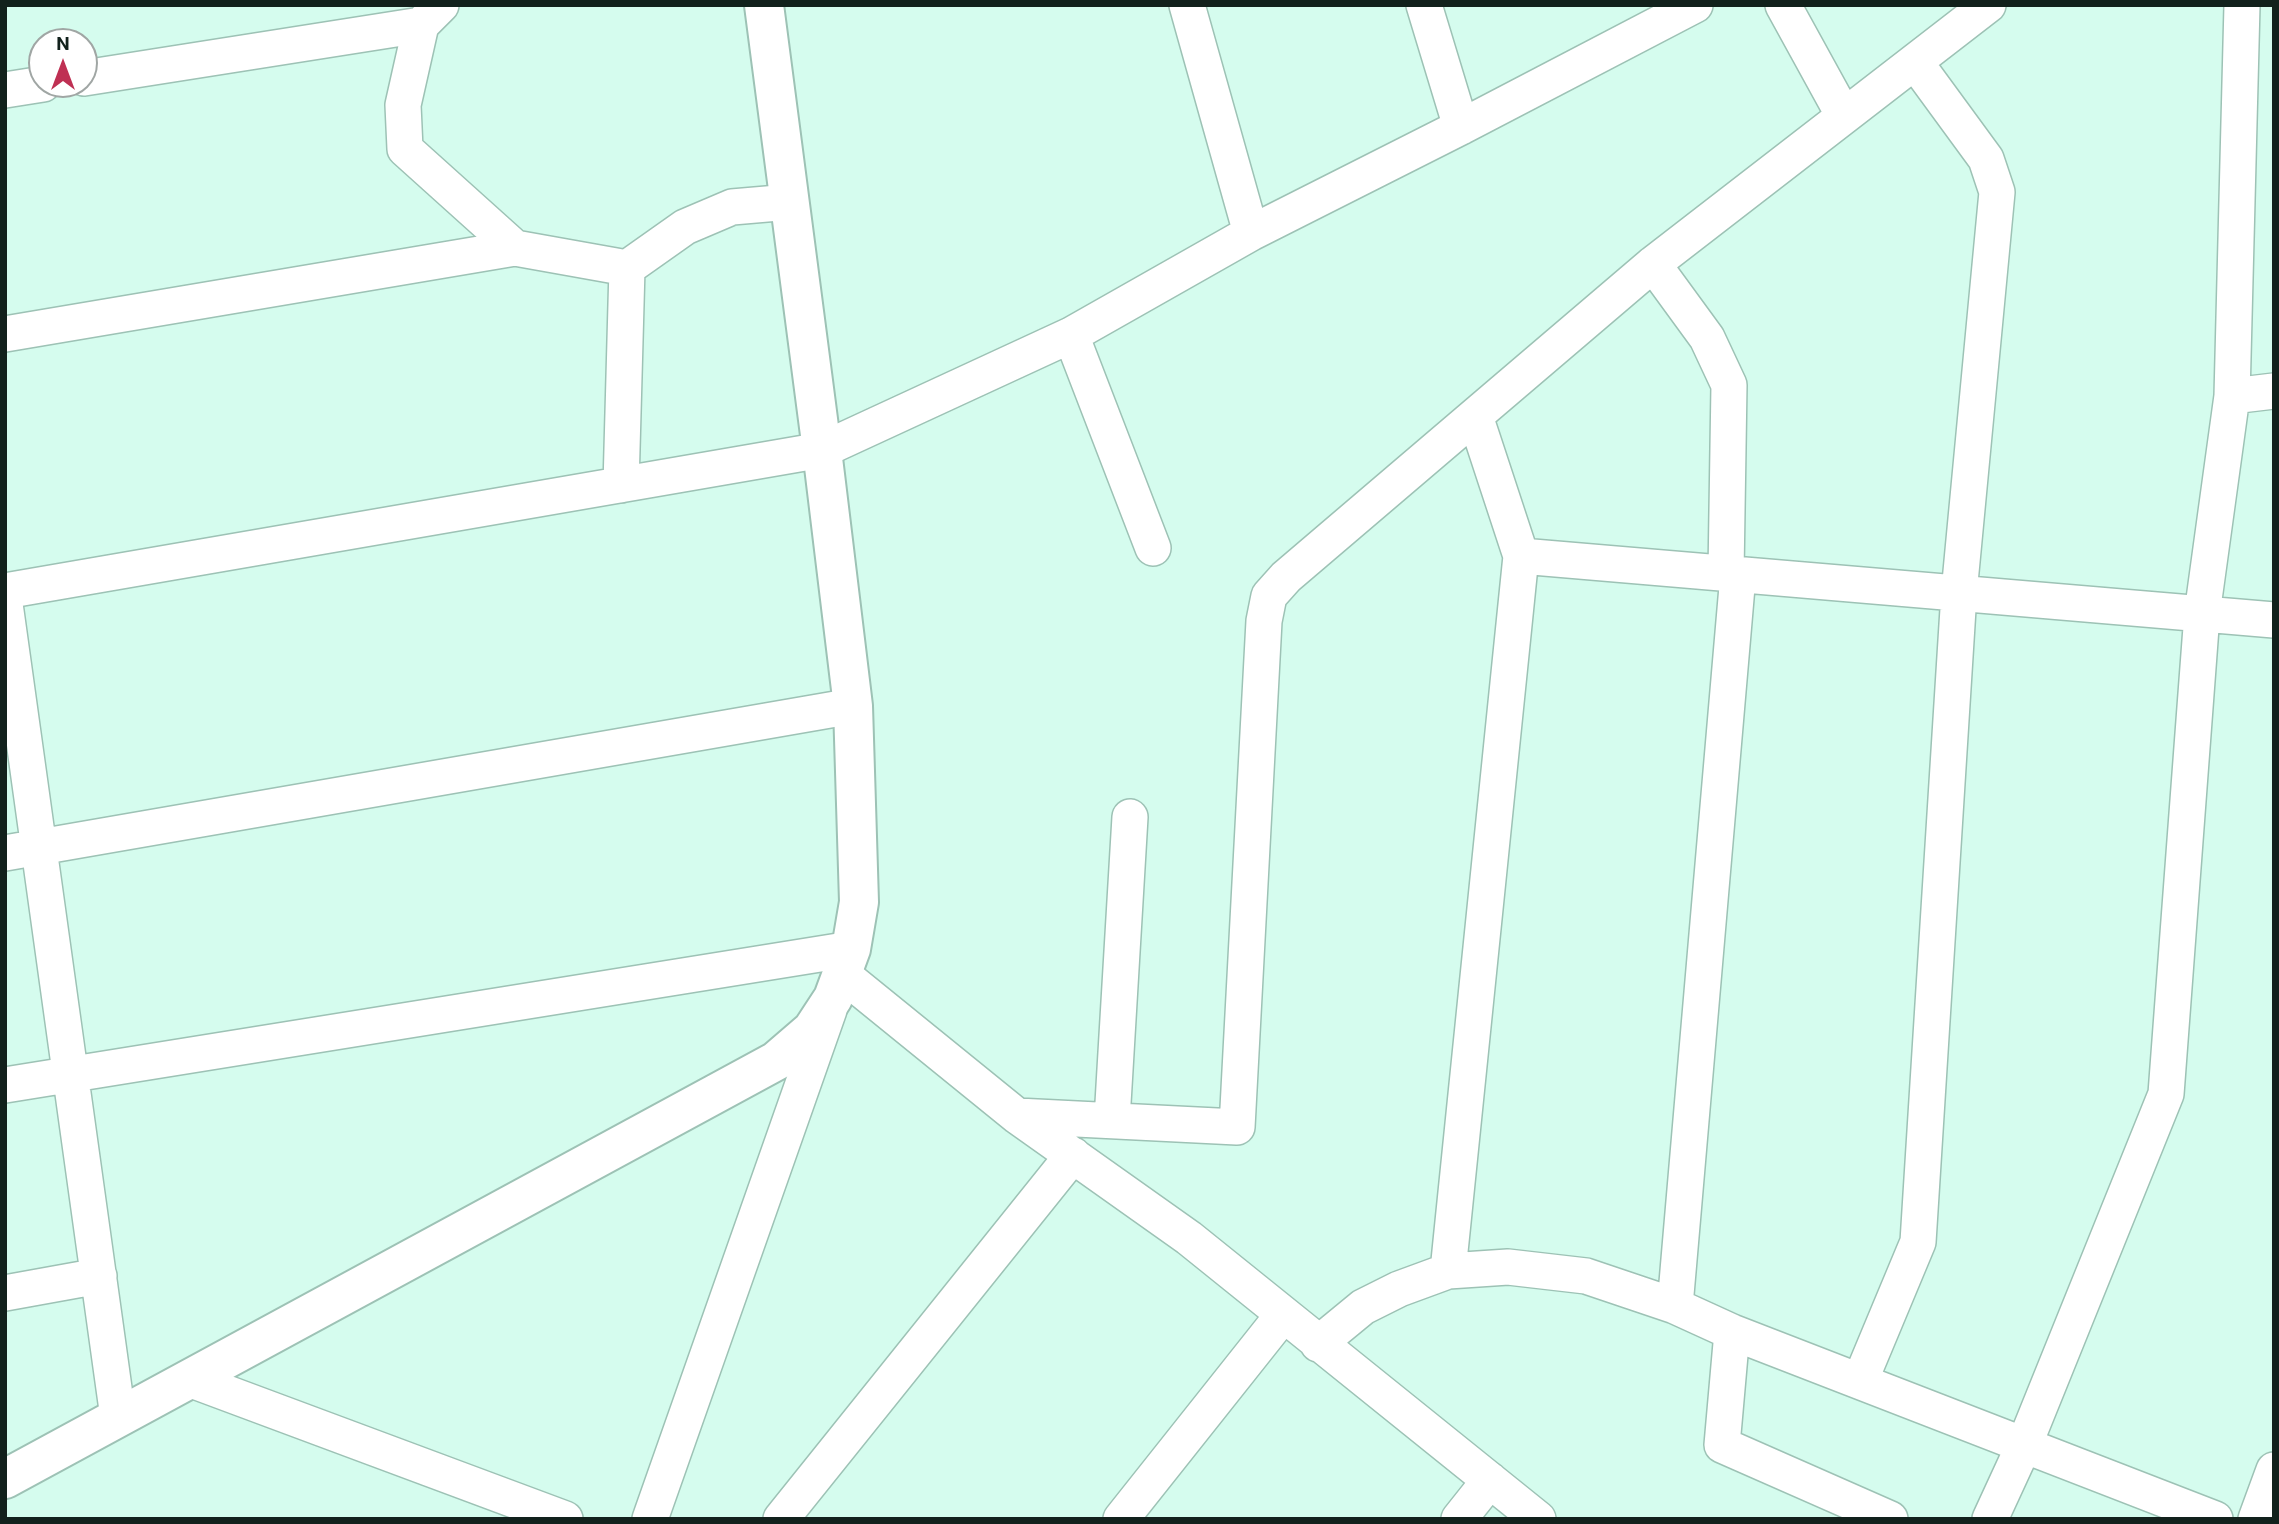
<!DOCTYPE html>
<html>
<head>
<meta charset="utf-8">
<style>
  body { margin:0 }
  #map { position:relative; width:2279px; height:1524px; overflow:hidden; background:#d5fcee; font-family:Roboto,sans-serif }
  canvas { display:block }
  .frame { position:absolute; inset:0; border:7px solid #12211c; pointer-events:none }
  .north { position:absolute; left:28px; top:28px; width:70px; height:70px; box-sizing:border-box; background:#fff; border:2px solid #a0a6a4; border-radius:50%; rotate:0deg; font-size:19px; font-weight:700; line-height:28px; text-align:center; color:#12211c }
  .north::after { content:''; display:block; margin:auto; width:24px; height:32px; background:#bf3053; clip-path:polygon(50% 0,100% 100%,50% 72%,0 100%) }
</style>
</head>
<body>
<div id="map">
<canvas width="2279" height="1524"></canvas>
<div class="frame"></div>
<div class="north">N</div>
</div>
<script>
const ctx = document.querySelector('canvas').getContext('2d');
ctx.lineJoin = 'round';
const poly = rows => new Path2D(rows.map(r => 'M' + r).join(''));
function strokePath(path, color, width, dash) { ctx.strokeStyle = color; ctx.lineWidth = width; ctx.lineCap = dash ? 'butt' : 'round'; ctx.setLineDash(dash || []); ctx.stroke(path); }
const street = poly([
  [1187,5,1251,233],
  [1424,5,1461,127],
  [1783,5,1844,116],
  [421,25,403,105,405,149,515,248],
  [84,78,421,25,441,5],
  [5,90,43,84],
  [1653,264,1707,338,1729,385,1726,573],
  [5,334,515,248,627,268],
  [1071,335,1153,548],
  [2232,396,2274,391],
  [621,485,627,268,685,227,732,207,790,202],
  [1521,556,2274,620],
  [5,591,822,450,1071,335,1251,233,1461,127,1695,5],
  [5,604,118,1417],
  [5,853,853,706],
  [842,974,1017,1116,1189,1238,1538,1519],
  [5,1085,851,949],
  [1017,1116,1237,1127,1264,621,1269,596,1286,577,1653,264,1988,5],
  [1112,1120,1130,817],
  [1448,1271,1521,556,1475,416],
  [5,1293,99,1276],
  [1675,1306,1738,575],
  [1732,1332,1722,1445,1890,1519],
  [1318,1344,1363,1307,1399,1289,1448,1271,1508,1267,1586,1276,1675,1306,1732,1332,2215,1519],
  [189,1379,565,1519],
  [1860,1381,1918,1242,1959,593,1997,192,1986,159,1915,62],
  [650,1519,829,1010],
  [781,1519,1073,1155],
  [1121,1519,1283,1315],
  [1459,1519,1490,1480],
  [1990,1519,2025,1443,2166,1094,2202,614,2232,396,2242,5],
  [2256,1519,2274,1470]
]);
const secondary = poly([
  [5,1479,776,1061,812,1030,833,998,851,949,859,902,853,706,822,450,764,5]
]);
strokePath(street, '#9dc2b5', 38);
strokePath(secondary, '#9dc2b5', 42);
strokePath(street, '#fff', 35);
strokePath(secondary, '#fff', 38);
</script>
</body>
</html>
